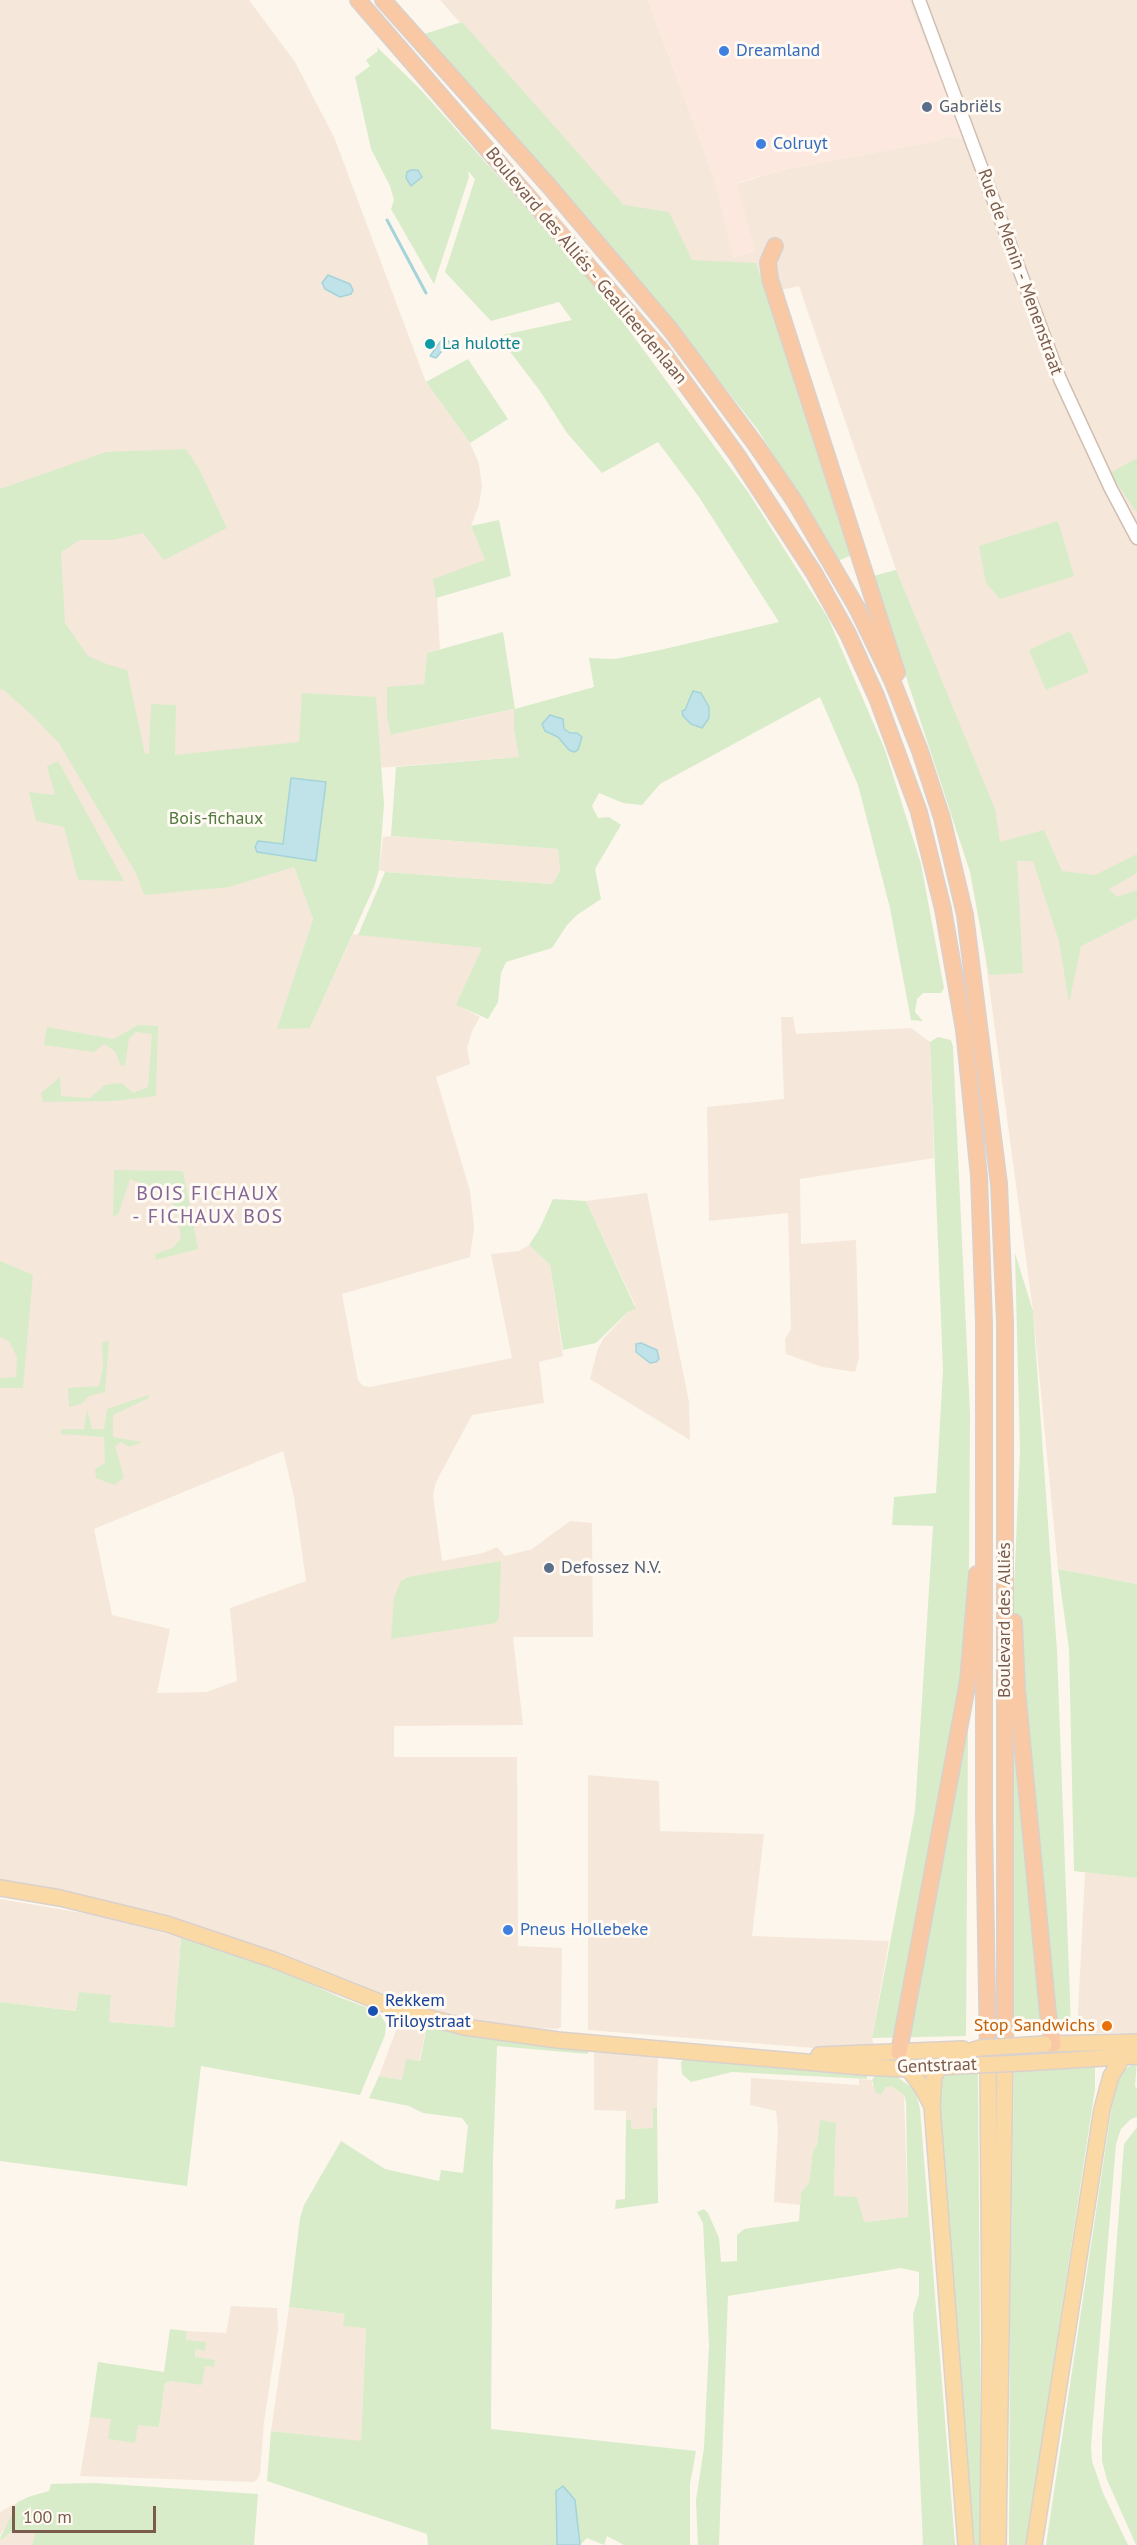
<!DOCTYPE html>
<html>
<head>
<meta charset="utf-8">
<style>
  body { margin:0 }
  #map { position:relative; width:1137px; height:2545px; overflow:hidden; background:#fdf6ec; font-family:"PT Sans",sans-serif }
  canvas { display:block }
  .scale { position:absolute; left:12px; top:2506px; width:144px; height:27px; box-sizing:border-box; border:3px solid #7a5c4d; border-top:0; padding-left:8px; font-size:18px; line-height:21px; white-space:nowrap; color:#7a5c4d; -webkit-text-stroke:4px #fffaf3; paint-order:stroke }
</style>
</head>
<body>
<div id="map">
<canvas width="1137" height="2545"></canvas>
<div class="scale">100 m</div>
</div>
<script>
const ctx = document.querySelector('canvas').getContext('2d');
ctx.lineJoin = 'round';
function fill(path, color) { ctx.fillStyle = color; ctx.fill(path, 'evenodd'); }
const poly = rows => new Path2D(rows.map(r => 'M' + r).join(''));
function strokePath(path, color, width, dash) { ctx.strokeStyle = color; ctx.lineWidth = width; ctx.lineCap = dash ? 'butt' : 'round'; ctx.setLineDash(dash || []); ctx.stroke(path); }
function label(font, color, halo, rows, align = 'center') {
  ctx.font = font + ' "PT Sans",sans-serif'; ctx.lineWidth = 6; ctx.setLineDash([]); ctx.textBaseline = 'middle'; ctx.strokeStyle = halo; ctx.fillStyle = color; for (const [text, x, y, turn = 0] of rows) {
    ctx.save(); ctx.translate(x, y); ctx.rotate((+turn || 0) * Math.PI / 180); ctx.textAlign = isNaN(turn) ? turn : align; if (halo) ctx.strokeText(text, 0, 0); ctx.fillText(text, 0, 0); ctx.restore();
  }
}
const residential = poly([
  [0,0,249,0,295,62,334,137,426,382,470,443,479,464,482,486,479,505,471,526,485,560,437,596,440,649,427,653,424,685,391,735,515,709,514,731,519,757,325,772,294,867,313,919,278,1028,310,1028,353,934,483,948,457,1005,480,1017,472,1031,467,1049,470,1064,436,1077,470,1191,474,1227,470,1257,342,1294,358,1380,363,1386,370,1387,512,1358,491,1254,519,1251,529,1245,550,1265,563,1356,539,1362,544,1403,472,1415,436,1482,433,1495,442,1561,483,1553,497,1547,505,1556,532,1549,570,1521,592,1523,593,1637,513,1637,523,1725,394,1726,394,1757,517,1757,518,1946,562,1948,561,2027,557,2029,485,2025,415,2007,226,1936,0,1894],
  [283,1451,294,1497,306,1581,230,1608,237,1681,206,1692,157,1693,170,1629,112,1615,94,1529],
  [440,0,648,0,715,180,734,257,755,251,736,184,785,169,925,143,948,136,963,139,908,0,1137,0,1137,1584,1058,1569,1033,1311,957,748,799,286,728,302,607,189],
  [391,836,558,849,560,871,552,884,385,872,379,870,383,837],
  [781,1017,793,1017,796,1034,911,1028,930,1042,934,1158,800,1179,801,1244,856,1240,859,1358,855,1372,822,1367,786,1354,785,1339,791,1329,788,1213,709,1221,707,1107,784,1099],
  [647,1193,689,1402,690,1440,590,1379,597,1351,603,1339,635,1305,586,1201],
  [588,1775,659,1781,660,1831,764,1834,752,1936,889,1941,872,2038,876,2053,588,2030],
  [1085,1872,1137,1878,1137,2033,1077,2033],
  [0,1899,106,1917,181,1938,174,2027,108,2022,111,1995,77,2011,0,2002],
  [402,2019,427,2026,419,2062,402,2080,379,2076,399,2022],
  [594,2052,658,2057,657,2107,653,2108,654,2128,630,2129,631,2120,626,2119,626,2111,594,2110],
  [751,2078,859,2085,859,2079,872,2080,872,2085,885,2088,891,2086,904,2095,908,2217,864,2222,834,2196,836,2124,820,2121,817,2146,813,2150,809,2183,801,2192,800,2205,774,2202,778,2128,776,2111,750,2105],
  [231,2306,277,2308,278,2330,264,2422,260,2474,257,2480,253,2482,80,2476,90,2417,97,2416,159,2427,165,2383,173,2381,195,2358,196,2349,186,2340,187,2331,226,2333],
  [289,2307,345,2314,366,2328,361,2442,271,2431],
  [18,2502,10,2521,0,2535,0,2512],
  [22,2530,35,2534,32,2545,0,2545,0,2538,2,2540,12,2531]
]);
const commercial = poly([
  [648,0,908,0,963,139,948,136,925,143,785,169,737,183,755,251,733,257,715,180]
]);
const green = poly([
  [462,22,624,205,669,212,692,260,756,263,850,556,838,561,758,430,634,273,424,34],
  [377,47,419,88,598,288,748,492,828,618,885,750,921,864,944,988,941,993,923,993,917,999,915,1012,923,1021,911,1020,890,908,858,785,820,697,660,784,642,805,623,803,599,793,592,806,598,818,609,817,621,825,595,869,601,899,577,915,567,925,552,948,506,962,501,973,498,1002,488,1019,456,1005,482,948,358,935,385,872,552,884,560,871,558,849,391,836,396,767,519,757,514,731,514,709,391,735,387,716,387,687,424,684,427,653,503,632,515,709,594,687,589,658,615,659,660,650,779,622,699,497,658,442,602,473,567,433,540,391,498,336,572,320,559,302,491,321,445,272,475,179,468,171,469,177,434,284,391,209,394,200,390,186,371,149,355,77,370,66,366,60,378,51],
  [468,359,508,419,470,443,426,382],
  [186,449,199,469,227,528,164,560,143,533,112,540,80,540,61,552,65,623,88,656,109,665,127,670,145,754,149,754,151,704,176,705,175,755,299,742,302,693,376,697,384,804,379,870,374,887,310,1028,277,1029,313,919,294,867,229,887,144,895,136,873,59,743,34,717,4,690,0,689,0,489,106,452],
  [1137,458,1137,513,1110,473],
  [499,520,511,576,436,598,433,579,485,560,471,526],
  [1058,521,1074,576,1000,599,986,583,979,546],
  [896,570,995,809,1000,842,1044,830,1062,871,1095,875,1137,854,1137,873,1109,889,1117,897,1137,890,1137,918,1081,946,1069,1003,1059,941,1033,861,1017,861,1023,973,989,975,970,872,873,576],
  [1070,631,1089,672,1046,690,1029,650],
  [58,761,124,881,78,880,64,827,36,821,29,792,55,795,47,766],
  [138,1025,158,1026,156,1096,114,1101,43,1102,41,1093,60,1077,61,1096,90,1098,105,1085,122,1083,133,1093,148,1087,152,1034,136,1032,129,1039,125,1065,121,1066,115,1051,104,1044,94,1052,44,1045,47,1027,114,1039],
  [938,1037,951,1040,953,1047,970,1414,966,2036,872,2038,915,1811,933,1526,892,1525,894,1497,936,1493,943,1370,930,1042],
  [114,1170,183,1171,198,1249,156,1260,155,1254,173,1248,181,1239,178,1216,172,1201,160,1191,130,1179,118,1215,113,1216],
  [553,1199,586,1201,636,1309,628,1312,596,1343,563,1350,550,1265,529,1245,540,1228],
  [1015,1253,1033,1311,1057,1651,1071,2027,1020,2033,1005,2031,1004,1815,1020,1451],
  [0,1261,33,1275,23,1388,0,1388,0,1378,16,1377,17,1357,9,1341,0,1337],
  [109,1341,105,1392,89,1396,81,1404,69,1407,68,1388,99,1386,103,1366,102,1342],
  [148,1395,149,1398,113,1415,113,1437,142,1442,129,1447,121,1442,115,1446,124,1478,114,1485,96,1478,95,1469,105,1463,104,1437,61,1434,61,1429,84,1429,87,1409,92,1429,104,1429,107,1409],
  [501,1561,499,1618,496,1623,391,1639,394,1598,401,1581,408,1577],
  [1058,1569,1137,1584,1137,1878,1074,1871,1069,1649],
  [181,1938,276,1968,339,1997,379,2012,386,2024,385,2035,360,2095,201,2066,187,2186,0,2161,0,2002,76,2011,79,1992,111,1995,109,2022,174,2027],
  [427,2026,478,2037,588,2050,588,2054,497,2046,493,2159,491,2429,696,2451,690,2484,690,2545,624,2545,607,2536,604,2545,587,2538,580,2545,575,2500,556,2491,557,2545,428,2545,427,2534,267,2481,271,2431,361,2441,366,2328,343,2326,345,2314,289,2307,300,2218,304,2205,341,2141,385,2169,439,2181,441,2170,463,2173,468,2126,462,2118,423,2113,409,2106,369,2098,379,2076,402,2080,406,2059,420,2061],
  [684,2059,867,2073,867,2079,732,2072,691,2082,682,2074,681,2062],
  [1137,2062,1135,2086,1137,2089,1137,2117,1131,2119,1121,2129,1116,2144,1091,2446,1092,2461,1103,2493,1128,2545,1046,2545,1115,2085,1125,2069],
  [1087,2064,1095,2067,1095,2089,1026,2545,1009,2545,1010,2314,1014,2069],
  [978,2071,980,2346,981,2545,975,2545,937,2102,939,2077,947,2072],
  [885,2074,896,2076,915,2090,920,2109,955,2545,923,2545,913,2314,919,2295,919,2272,901,2268,728,2296,719,2545,698,2545,696,2500,704,2448,709,2345,703,2223,697,2212,704,2209,708,2213,719,2238,721,2262,737,2261,737,2235,744,2229,799,2221,801,2192,809,2183,813,2150,817,2146,820,2120,836,2123,834,2196,857,2197,864,2222,908,2217,906,2102,904,2095,891,2086,885,2088,881,2095,876,2093,872,2080,875,2075],
  [657,2107,658,2203,615,2209,616,2200,625,2199,626,2119,631,2120,631,2129,653,2128,653,2108],
  [1137,2127,1137,2545,1136,2545,1107,2480,1102,2461,1102,2438,1124,2144],
  [170,2329,187,2331,186,2340,206,2342,205,2351,196,2349,195,2357,215,2360,214,2367,205,2366,202,2385,173,2381,165,2383,159,2427,138,2425,135,2443,108,2439,111,2419,90,2417,98,2362,164,2372],
  [95,2483,258,2494,254,2545,32,2545,35,2534,22,2530,12,2531,2,2540,0,2538,18,2502,28,2497,49,2491,51,2484]
]);
const water = poly([
  [411,170,418,170,422,177,411,186,406,178,407,172,411,170],
  [328,275,350,284,353,290,351,294,340,297,325,289,322,283,328,275],
  [443,338,452,343,452,345,442,351,436,358,430,356,443,338],
  [693,691,701,693,709,707,709,718,702,728,691,724,683,716,682,711,685,710,693,691],
  [550,715,563,719,564,729,570,733,577,733,582,737,578,750,574,752,569,750,558,737,545,731,542,724,550,715],
  [291,778,326,782,316,861,257,852,255,847,258,841,283,844,291,778],
  [641,1343,657,1350,659,1359,656,1362,650,1363,636,1352,636,1344,641,1343],
  [563,2486,575,2500,580,2545,557,2545,556,2491,563,2486]
]);
const stream = poly([
  [387,220,426,293]
]);
const tertiary = poly([
  [919,0,1060,379,1111,489,1137,538]
]);
const primary = poly([
  [0,1888,60,1898,167,1924,274,1960,397,2009,464,2027,558,2040,862,2067,907,2069,975,2065],
  [1044,2044,1137,2042],
  [819,2055,963,2049],
  [904,2063,922,2087,932,2106],
  [1023,2063,1137,2056],
  [966,2545,932,2106,934,2077,939,2067,950,2057,980,2048],
  [988,2545,990,2338,988,2056],
  [998,2545,1005,2055],
  [1034,2545,1102,2109,1111,2076,1119,2063,1119,2057]
]);
const trunk = poly([
  [358,0,661,350,737,455,814,573,848,634,877,698,919,812,943,909,964,1030,979,1176,984,1323,984,1817,988,2056],
  [383,0,549,186,670,329,756,445,795,502,857,608,892,680,920,751,942,818,965,915,999,1184,1005,1323,1005,2055],
  [775,246,768,262,770,279,897,673],
  [1014,1622,1017,1689,1048,2014,1053,2044],
  [899,2052,968,1681,977,1574]
]);
const primaryBridge = poly([
  [980,2048,1044,2044],
  [975,2065,1023,2063]
]);
const markers = [
  [724,51,6,"#3f7fe0"],
  [927,107,6,"#5c6f8a"],
  [761,144,6,"#3f7fe0"],
  [430,344,6,"#0f9aa8"],
  [549,1568,6,"#5c6f8a"],
  [508,1930,6,"#3f7fe0"],
  [373,2011,6,"#1a4fb4"],
  [1107,2026,6,"#e8710a"]
];
const shopNames = [
  ["Dreamland",736,51],
  ["Colruyt",773,144],
  ["Pneus Hollebeke",520,1930]
];
const serviceNames = [
  ["Gabriëls",939,107],
  ["Defossez N.V.",561,1568]
];
const streetNames = [
  ["Boulevard des Alliés - Geallieerdenlaan",586,266,50],
  ["Rue de Menin - Menenstraat",1020,272,70],
  ["Boulevard des Alliés",1005,1620,-90],
  ["Gentstraat",937,2066,-2]
];
const cultureNames = [
  ["La hulotte",442,344]
];
const parkNames = [
  ["Bois-fichaux",216,819]
];
const transitNames = [
  ["Rekkem",385,2001],
  ["Triloystraat",385,2022]
];
const foodNames = [
  ["Stop Sandwichs",1095,2026]
];
const neighbourhoodNames = [
  ["BOIS FICHAUX",208,1194],
  ["- FICHAUX BOS",208,1217]
];
fill(residential, '#f5e8da');
fill(commercial, '#fde8e0');
fill(green, '#d8ecc9');
fill(water, '#bfe3e8');
strokePath(water, '#a5d3da', 1.5);
strokePath(stream, '#a5d3da', 3);
strokePath(tertiary, '#d1beb0', 15);
strokePath(primary, '#dad1cd', 18);
strokePath(trunk, '#dad1cd', 18);
strokePath(tertiary, '#fff', 12);
strokePath(primary, '#fbd9a5', 15);
strokePath(trunk, '#f9c8a4', 15);
strokePath(primaryBridge, '#dad1cd', 18, []);
strokePath(primaryBridge, '#fbd9a5', 15);
for (const [x, y, r, color] of markers) { const dot = new Path2D(); dot.arc(x, y, r, 0, 2 * Math.PI); ctx.fillStyle = color; ctx.fill(dot); strokePath(dot, '#fffaf3', 2); }
label('18px', '#366cbe', '#fffaf3', shopNames, 'left');
label('18px', '#4e5e75', '#fffaf3', serviceNames, 'left');
label('18px', '#7a5c4d', '#fffaf3', streetNames);
label('18px', '#0d838f', '#fffaf3', cultureNames, 'left');
label('18px', '#537a41', '#fffaf3', parkNames);
label('18px', '#164399', '#fffaf3', transitNames, 'left');
label('18px', '#c56008', '#fffaf3', foodNames, 'right');
ctx.letterSpacing = '1.5px';
label('20px', '#846695', '#fffaf3', neighbourhoodNames);
ctx.letterSpacing = '0px';
</script>
</body>
</html>
